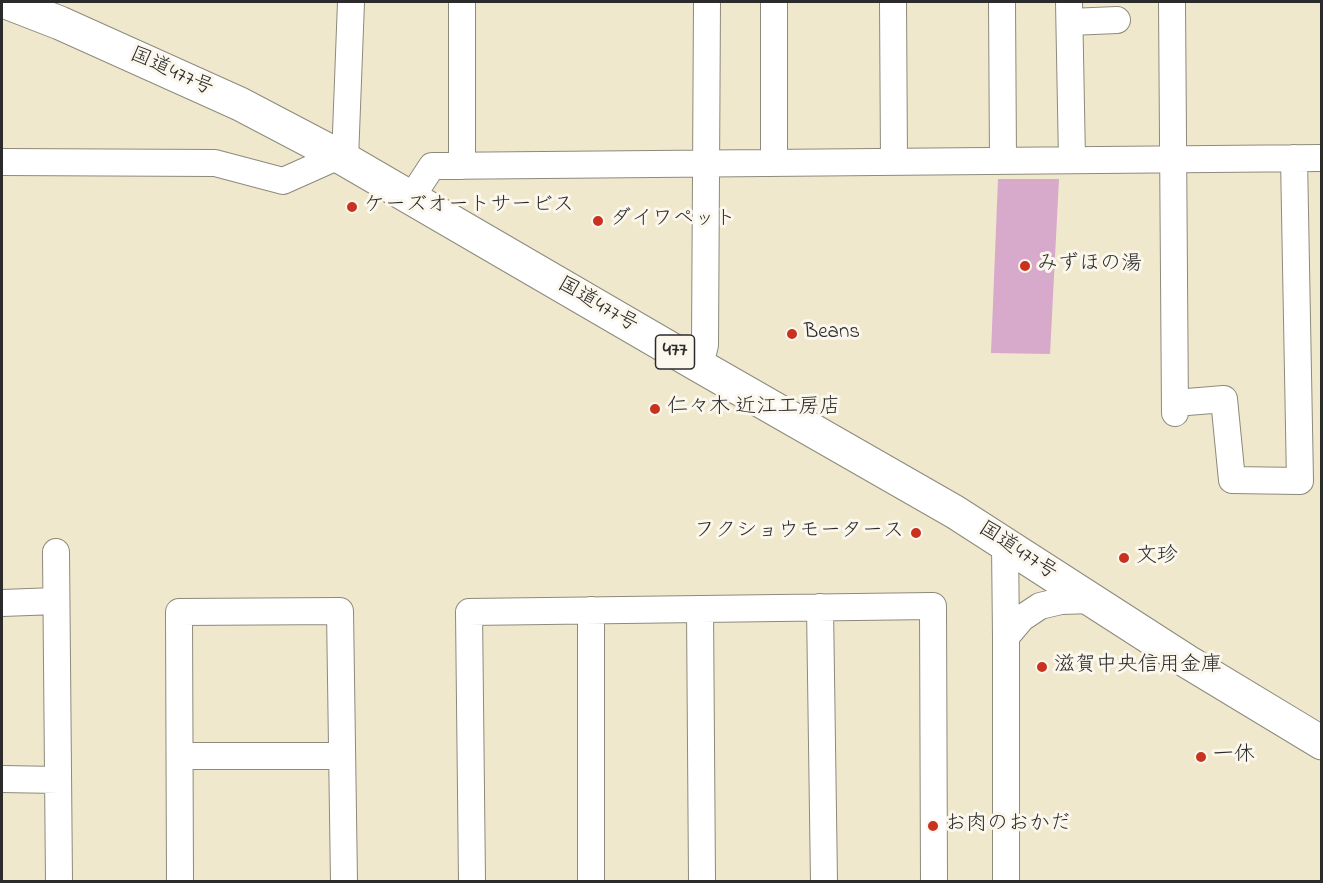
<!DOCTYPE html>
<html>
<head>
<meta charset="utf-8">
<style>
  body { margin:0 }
  #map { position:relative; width:1323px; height:883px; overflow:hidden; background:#efe8cd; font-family:"Indie Flower",sans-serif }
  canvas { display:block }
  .frame { position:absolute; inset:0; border:3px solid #2b2b2b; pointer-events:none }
</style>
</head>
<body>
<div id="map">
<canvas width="1323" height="883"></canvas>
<div class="frame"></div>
</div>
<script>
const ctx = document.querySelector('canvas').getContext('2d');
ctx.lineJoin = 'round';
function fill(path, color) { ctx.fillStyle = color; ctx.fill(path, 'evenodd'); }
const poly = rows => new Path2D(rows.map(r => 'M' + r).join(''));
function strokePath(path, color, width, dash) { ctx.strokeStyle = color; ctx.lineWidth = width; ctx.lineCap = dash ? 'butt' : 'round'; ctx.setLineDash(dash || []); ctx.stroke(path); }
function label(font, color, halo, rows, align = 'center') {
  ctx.font = font + ' "Indie Flower","Klee One",sans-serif'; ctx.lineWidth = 6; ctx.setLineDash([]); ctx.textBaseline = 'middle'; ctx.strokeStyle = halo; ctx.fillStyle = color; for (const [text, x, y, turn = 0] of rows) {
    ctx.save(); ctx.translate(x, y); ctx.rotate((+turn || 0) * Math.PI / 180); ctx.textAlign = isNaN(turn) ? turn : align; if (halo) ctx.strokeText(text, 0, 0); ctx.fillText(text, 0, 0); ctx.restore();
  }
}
const building = poly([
  [998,179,1059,179,1050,354,991,353]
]);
const minor = poly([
  [462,2,462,166],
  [893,2,894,162],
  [1002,2,1003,161],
  [1069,2,1072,160],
  [1172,2,1175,413],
  [1070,22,1117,20],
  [345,159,351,2],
  [2,162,215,163,283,181,339,156],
  [774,163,774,2],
  [411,198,432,166,1322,158],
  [700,366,705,345,707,2],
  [1175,403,1224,399,1232,480,1300,481,1294,158],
  [1005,544,1006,637,1022,618,1040,606,1061,601,1092,600],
  [56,552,59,882],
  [2,603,56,601],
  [820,607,824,882],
  [700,609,702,882],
  [591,610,591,882],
  [1006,637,1006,882],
  [180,756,342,756],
  [2,779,58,780],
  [180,882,179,612,340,611,344,882],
  [472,882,469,612,933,606,934,882]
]);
const highway = poly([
  [6,2,60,23,240,104,339,156,700,366,955,512,1188,662,1322,743]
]);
const markers = [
  [352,207,6,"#c8321e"],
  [598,221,6,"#c8321e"],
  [1025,266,6,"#c8321e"],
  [792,334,6,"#c8321e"],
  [655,409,6,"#c8321e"],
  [916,533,6,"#c8321e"],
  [1124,558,6,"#c8321e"],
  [1042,667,6,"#c8321e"],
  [1201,757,6,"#c8321e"],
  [933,826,6,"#c8321e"]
];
const shields = [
  [675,352,39]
];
const shieldNames = [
  ["477",675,352]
];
const streetNames = [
  ["国道477号",171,73,24],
  ["国道477号",597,306,30],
  ["国道477号",1017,552,33]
];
const poiNames = [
  ["ケーズオートサービス",364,207],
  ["ダイワペット",610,221],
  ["みずほの湯",1037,266],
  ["Beans",804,334],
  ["仁々木 近江工房店",667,409],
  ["フクショウモータース",904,533,"right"],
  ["文珍",1136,558],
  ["滋賀中央信用金庫",1054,667],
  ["一休",1213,757],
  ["お肉のおかだ",945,826]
];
fill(building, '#d7a9cb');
strokePath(minor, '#8d8a7c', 28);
strokePath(highway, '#8d8a7c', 35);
strokePath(minor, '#fff', 26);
strokePath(highway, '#fff', 33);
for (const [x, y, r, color] of markers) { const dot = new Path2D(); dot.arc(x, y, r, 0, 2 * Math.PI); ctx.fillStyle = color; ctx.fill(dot); strokePath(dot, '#fbf7ec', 2); }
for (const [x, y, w] of shields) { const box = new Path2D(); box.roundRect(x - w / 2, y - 17, w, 34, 4.5); ctx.fillStyle = '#fbf7ec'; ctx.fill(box); strokePath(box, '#2b2b2b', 1.5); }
label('bold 20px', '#2b2b2b', null, shieldNames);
label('21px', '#2b2b2b', '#fbf7ec', streetNames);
label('21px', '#2b2b2b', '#fbf7ec', poiNames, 'left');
</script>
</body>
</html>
